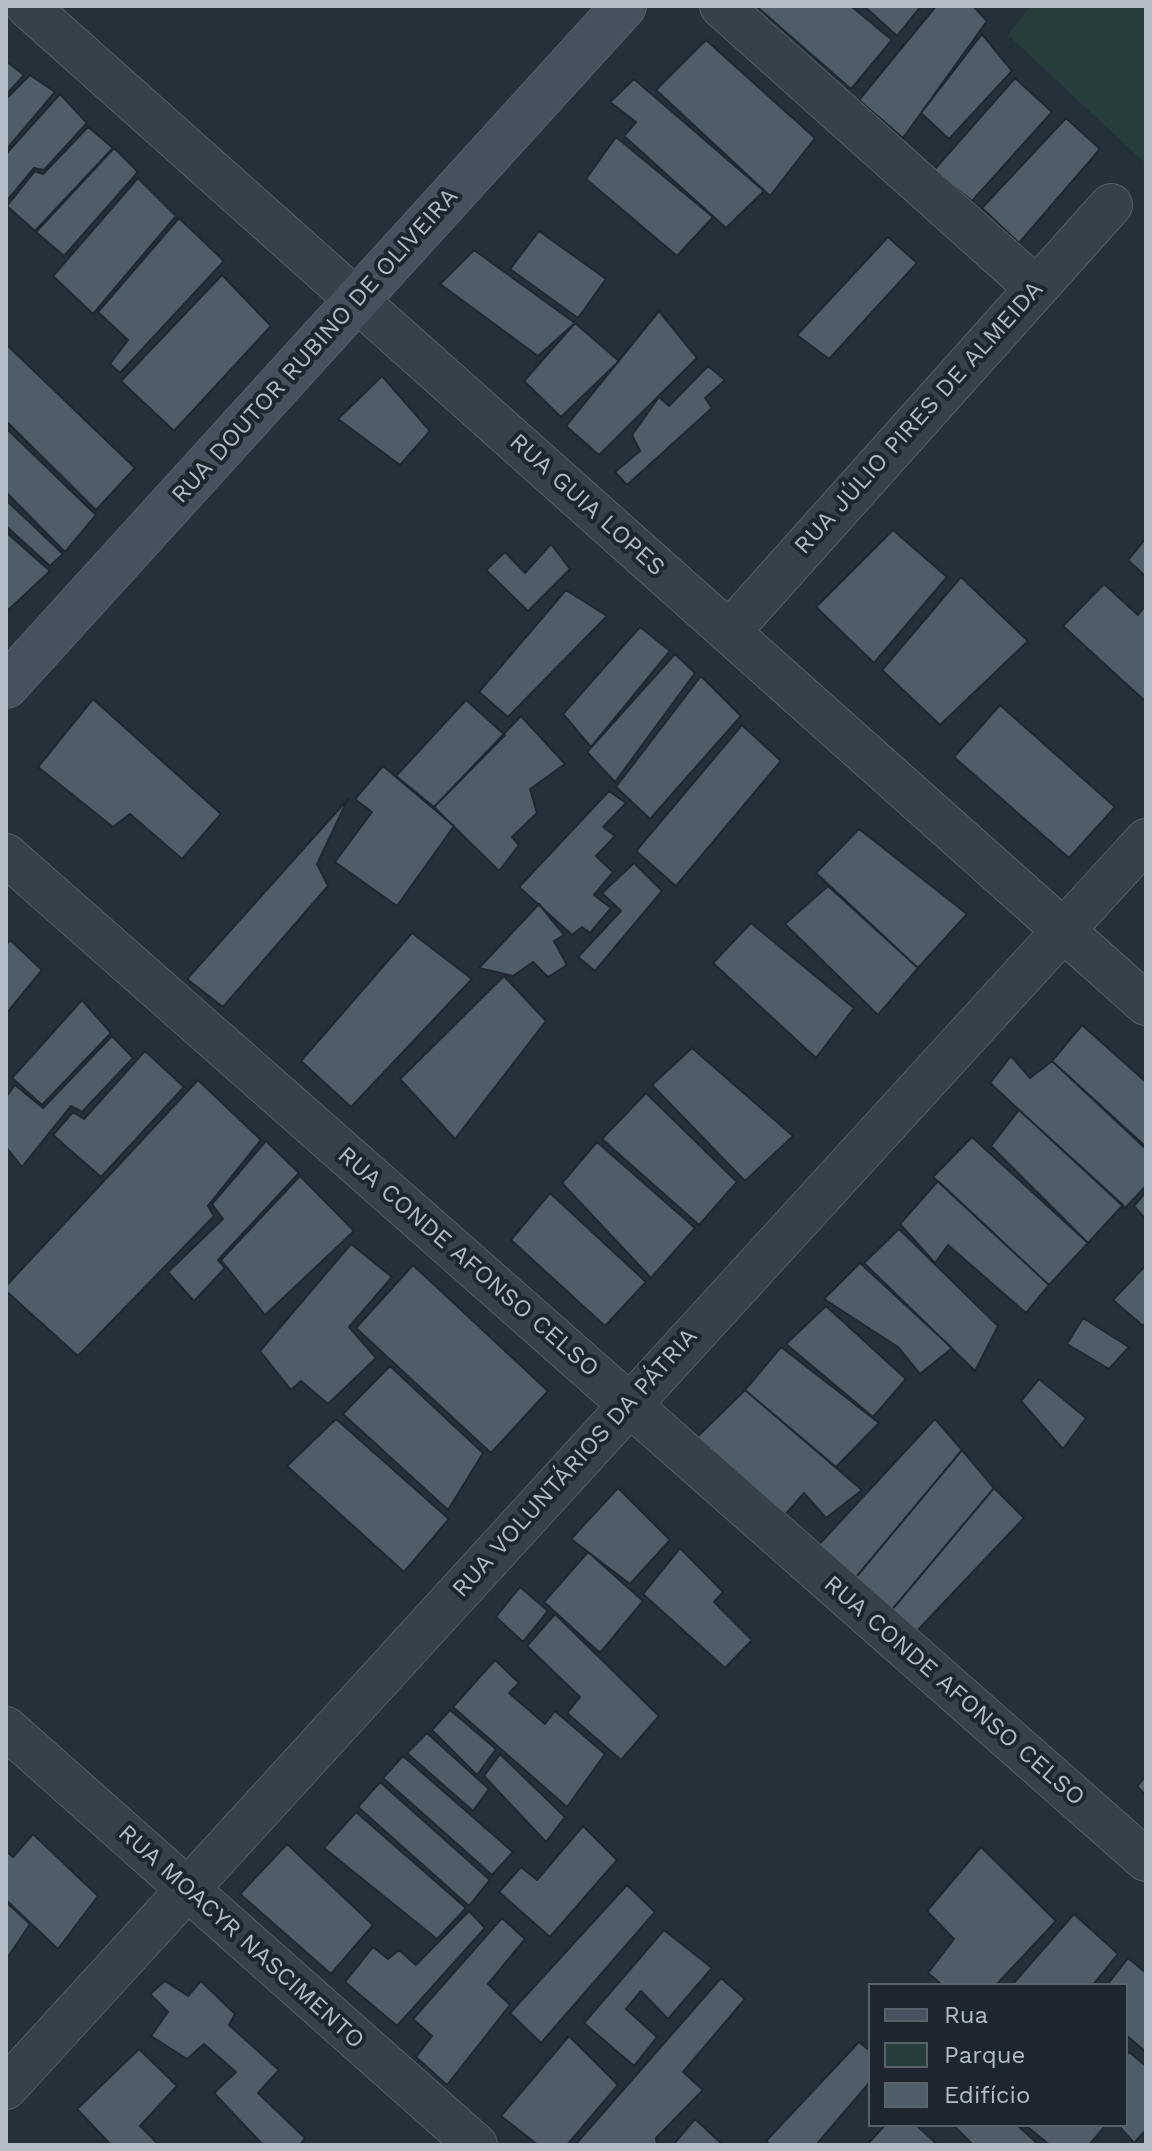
<!DOCTYPE html>
<html>
<head>
<meta charset="utf-8">
<style>
  body { margin:0 }
  #map { position:relative; width:1152px; height:2151px; overflow:hidden; background:#24303a; font-family:"Work Sans",sans-serif }
  canvas { display:block }
  .frame { position:absolute; inset:0; border:8px solid #b3bcc6; pointer-events:none }
  .legend { position:absolute; left:868px; top:1983px; width:260px; height:144px; box-sizing:border-box; background:#1d262f; border:2px solid #59626b; margin:0; padding:10px 14px; list-style:none; font-size:24px; color:#b3bcc6 }
  .legend li { display:flex; align-items:center; gap:16px; height:40px }
  .legend b { width:40px; border:2px solid #59626b }
</style>
</head>
<body>
<div id="map">
<canvas width="1152" height="2151"></canvas>
<div class="frame"></div>
<ul class="legend">
<li><b style="height:10px;background:#46515d"></b>Rua</li>
<li><b style="height:22px;background:#273d3c"></b>Parque</li>
<li><b style="height:22px;background:#4f5d68"></b>Edifício</li>
</ul>
</div>
<script>
const ctx = document.querySelector('canvas').getContext('2d');
ctx.lineJoin = 'round';
function fill(path, color) { ctx.fillStyle = color; ctx.fill(path, 'evenodd'); }
const poly = rows => new Path2D(rows.map(r => 'M' + r).join(''));
function strokePath(path, color, width, dash) { ctx.strokeStyle = color; ctx.lineWidth = width; ctx.lineCap = dash ? 'butt' : 'round'; ctx.setLineDash(dash || []); ctx.stroke(path); }
function label(font, color, halo, rows, align = 'center') {
  ctx.font = font + ' "Work Sans",sans-serif'; ctx.lineWidth = 8; ctx.setLineDash([]); ctx.textBaseline = 'middle'; ctx.strokeStyle = halo; ctx.fillStyle = color; for (const [text, x, y, turn = 0] of rows) {
    ctx.save(); ctx.translate(x, y); ctx.rotate((+turn || 0) * Math.PI / 180); ctx.textAlign = isNaN(turn) ? turn : align; if (halo) ctx.strokeText(text, 0, 0); ctx.fillText(text, 0, 0); ctx.restore();
  }
}
const green = poly([
  [1030,6,1146,6,1146,164,1008,35]
]);
const building = poly([
  [756,6,851,6,892,40,851,89,756,6],
  [864,6,921,6,897,36,864,6],
  [936,6,973,6,987,21,903,138,859,100,936,6],
  [982,34,1012,71,949,139,921,113,982,34],
  [706,40,815,138,770,196,656,90,706,40],
  [6,61,24,75,6,95,6,61],
  [30,75,55,92,6,150,6,99,30,75],
  [1015,78,1052,112,972,201,934,170,1015,78],
  [634,79,764,191,726,228,624,136,636,122,610,102,634,79],
  [60,94,87,123,44,170,34,168,6,202,6,154,60,94],
  [1066,118,1100,149,1019,243,982,208,1066,118],
  [88,127,113,148,35,231,7,206,35,171,43,174,88,127],
  [616,137,713,217,677,256,586,179,616,137],
  [114,148,138,172,64,256,36,232,114,148],
  [138,178,176,216,93,314,53,276,138,178],
  [179,218,224,261,120,373,110,364,128,340,98,312,179,218],
  [539,231,606,279,578,318,510,269,539,231],
  [888,237,917,263,829,359,797,335,888,237],
  [474,250,575,323,538,356,440,284,474,250],
  [222,275,271,326,174,431,121,381,222,275],
  [659,311,697,358,599,455,566,426,659,311],
  [575,323,619,361,561,417,524,381,575,323],
  [6,344,135,468,96,510,6,421,6,344],
  [708,366,725,380,705,398,712,408,627,485,615,472,640,451,632,435,659,397,669,406,708,366],
  [382,376,430,431,400,465,338,419,382,376],
  [6,428,96,515,65,552,6,492,6,428],
  [6,500,63,554,50,566,6,526,6,500],
  [893,530,947,577,874,663,816,607,893,530],
  [6,532,50,571,6,612,6,532],
  [1146,538,1146,577,1128,560,1146,538],
  [551,544,570,569,528,611,486,570,505,552,525,573,551,544],
  [961,577,1028,641,940,725,882,670,961,577],
  [1104,584,1138,615,1146,605,1146,702,1063,626,1104,584],
  [566,590,607,616,508,717,479,692,566,590],
  [640,627,670,651,591,747,563,714,640,627],
  [675,654,695,673,615,782,587,752,675,654],
  [701,676,741,716,650,819,616,787,701,676],
  [93,699,221,814,182,859,130,814,113,827,38,767,93,699],
  [466,700,505,735,434,807,396,776,466,700],
  [1000,705,1115,807,1069,858,954,757,1000,705],
  [521,716,565,764,530,789,537,813,512,837,519,845,499,871,434,807,521,716],
  [742,725,781,761,676,886,636,851,742,725],
  [383,766,454,826,397,906,335,862,372,812,355,799,383,766],
  [609,791,626,803,603,827,615,836,596,856,613,872,594,895,611,908,590,933,582,927,572,935,519,887,609,791],
  [348,799,317,864,328,886,223,1007,187,979,348,799],
  [859,829,967,914,918,968,816,873,859,829],
  [634,863,662,891,595,971,578,957,621,911,602,893,634,863],
  [828,886,918,968,878,1015,785,924,828,886],
  [539,904,564,935,554,941,567,965,548,977,533,962,513,976,479,968,539,904],
  [751,923,854,1008,816,1058,713,963,751,923],
  [412,933,472,979,351,1107,301,1061,412,933],
  [10,940,42,970,6,1014,6,945,10,940],
  [504,976,546,1021,455,1139,400,1079,504,976],
  [82,1000,111,1033,42,1105,12,1078,82,1000],
  [1082,1025,1146,1082,1146,1147,1052,1061,1082,1025],
  [112,1036,133,1058,82,1112,71,1106,22,1167,6,1147,6,1097,15,1085,43,1108,112,1036],
  [692,1048,793,1136,745,1181,652,1085,692,1048],
  [145,1051,184,1087,101,1177,53,1135,73,1112,84,1119,145,1051],
  [1011,1056,1030,1078,1052,1061,1146,1149,1146,1186,1125,1208,990,1083,1011,1056],
  [198,1080,261,1140,208,1206,214,1216,78,1356,6,1291,6,1286,198,1080],
  [646,1093,737,1182,699,1225,602,1139,646,1093],
  [1019,1110,1123,1205,1088,1243,991,1146,1019,1110],
  [972,1137,1088,1243,1049,1285,933,1177,972,1137],
  [266,1141,299,1173,218,1260,225,1268,194,1301,168,1272,223,1219,212,1204,266,1141],
  [597,1142,695,1228,651,1278,562,1183,597,1142],
  [300,1176,354,1231,265,1315,221,1260,300,1176],
  [938,1181,1049,1285,1026,1313,948,1245,935,1263,900,1224,938,1181],
  [1146,1192,1146,1220,1134,1206,1146,1192],
  [550,1193,646,1282,605,1326,511,1240,550,1193],
  [899,1229,998,1326,975,1371,864,1263,899,1229],
  [351,1244,392,1277,349,1327,376,1358,328,1404,301,1381,291,1390,260,1351,351,1244],
  [860,1263,952,1348,920,1374,898,1347,824,1299,860,1263],
  [413,1265,548,1391,491,1453,356,1328,413,1265],
  [1146,1265,1146,1323,1143,1326,1113,1300,1146,1265],
  [826,1306,906,1379,873,1417,786,1344,826,1306],
  [1083,1318,1129,1347,1109,1369,1067,1344,1083,1318],
  [781,1347,879,1423,836,1467,745,1390,781,1347],
  [390,1366,483,1453,448,1510,343,1414,390,1366],
  [1039,1379,1086,1418,1063,1449,1021,1401,1039,1379],
  [745,1390,862,1490,826,1518,804,1493,778,1523,692,1442,745,1390],
  [336,1419,449,1519,404,1572,287,1466,336,1419],
  [935,1419,962,1450,852,1582,813,1551,935,1419],
  [962,1450,994,1488,891,1611,852,1582,962,1450],
  [618,1488,670,1540,630,1584,571,1539,618,1488],
  [994,1488,1024,1518,913,1635,891,1611,994,1488],
  [680,1548,723,1592,714,1602,752,1640,725,1668,643,1594,680,1548],
  [588,1552,643,1601,600,1653,544,1602,588,1552],
  [520,1587,548,1611,523,1642,496,1617,520,1587],
  [555,1614,659,1716,621,1760,567,1713,580,1697,527,1646,555,1614],
  [495,1660,519,1683,509,1693,545,1724,555,1711,605,1754,567,1807,453,1707,495,1660],
  [450,1710,496,1749,477,1775,432,1730,450,1710],
  [427,1733,489,1789,473,1811,407,1753,427,1733],
  [500,1754,565,1817,546,1842,484,1776,500,1754],
  [403,1756,513,1852,492,1875,383,1778,403,1756],
  [1146,1776,1146,1796,1137,1786,1146,1776],
  [380,1782,490,1880,469,1906,358,1807,380,1782],
  [356,1812,466,1908,437,1939,324,1848,356,1812],
  [583,1826,617,1860,550,1937,499,1892,521,1867,537,1880,583,1826],
  [33,1834,98,1896,58,1949,6,1900,6,1851,13,1857,33,1834],
  [287,1844,373,1925,331,1974,240,1894,287,1844],
  [981,1847,1056,1921,996,1985,942,1985,928,1973,954,1939,927,1911,981,1847],
  [627,1885,655,1912,541,2043,510,2013,627,1885],
  [6,1902,30,1924,6,1960,6,1902],
  [469,1911,485,1928,397,2026,345,1982,373,1947,388,1959,399,1950,416,1965,469,1911],
  [1074,1914,1118,1954,1093,1985,1012,1985,1074,1914],
  [502,1918,525,1939,488,1984,510,2005,447,2085,416,2057,432,2036,413,2019,502,1918],
  [664,1930,712,1968,668,2019,641,1991,626,2009,657,2037,634,2066,584,2023,664,1930],
  [1128,1958,1146,1973,1146,2052,1126,2035,1126,1985,1107,1985,1128,1958],
  [721,1978,745,1999,683,2072,703,2090,656,2138,657,2145,575,2145,721,1978],
  [165,1981,188,1996,201,1981,235,2014,229,2025,279,2070,258,2093,305,2138,300,2145,263,2145,214,2093,236,2072,204,2044,187,2059,151,2036,168,2012,150,1994,165,1981],
  [569,2036,618,2085,567,2145,538,2145,501,2116,569,2036],
  [859,2042,870,2051,870,2082,816,2145,770,2145,766,2141,859,2042],
  [139,2049,177,2086,140,2126,159,2145,111,2145,77,2109,139,2049],
  [1129,2052,1146,2066,1146,2130,1134,2143,1118,2125,1126,2125,1126,2055,1129,2052],
  [695,2119,723,2145,673,2145,695,2119],
  [885,2125,916,2125,938,2145,867,2145,885,2125],
  [953,2125,1017,2125,1039,2145,973,2145,953,2125],
  [1025,2125,1106,2125,1089,2145,1050,2145,1025,2125]
]);
const street = poly([
  [27,6,1146,1004],
  [721,6,1036,288],
  [729,632,1111,205],
  [6,855,1146,1860],
  [6,1728,476,2145],
  [6,2088,1146,840]
]);
const secondary = poly([
  [6,686,624,6]
]);
const streetNames = [
  ["RUA DOUTOR RUBINO DE OLIVEIRA",315,346,-48],
  ["RUA JÚLIO PIRES DE ALMEIDA",919,418,-48],
  ["RUA GUIA LOPES",587,505,42],
  ["RUA CONDE AFONSO CELSO",468,1262,41],
  ["RUA VOLUNTÁRIOS DA PÁTRIA",575,1463,-48],
  ["RUA CONDE AFONSO CELSO",954,1691,41],
  ["RUA MOACYR NASCIMENTO",241,1937,42]
];
fill(green, '#273d3c');
fill(building, '#4f5d68');
strokePath(building, '#1e2831', 2);
strokePath(street, '#555f68', 44);
strokePath(secondary, '#555f68', 46);
strokePath(street, '#37414a', 42);
strokePath(secondary, '#46515d', 44);
label('24px', '#b3bcc6', '#1d262f', streetNames);
</script>
</body>
</html>
